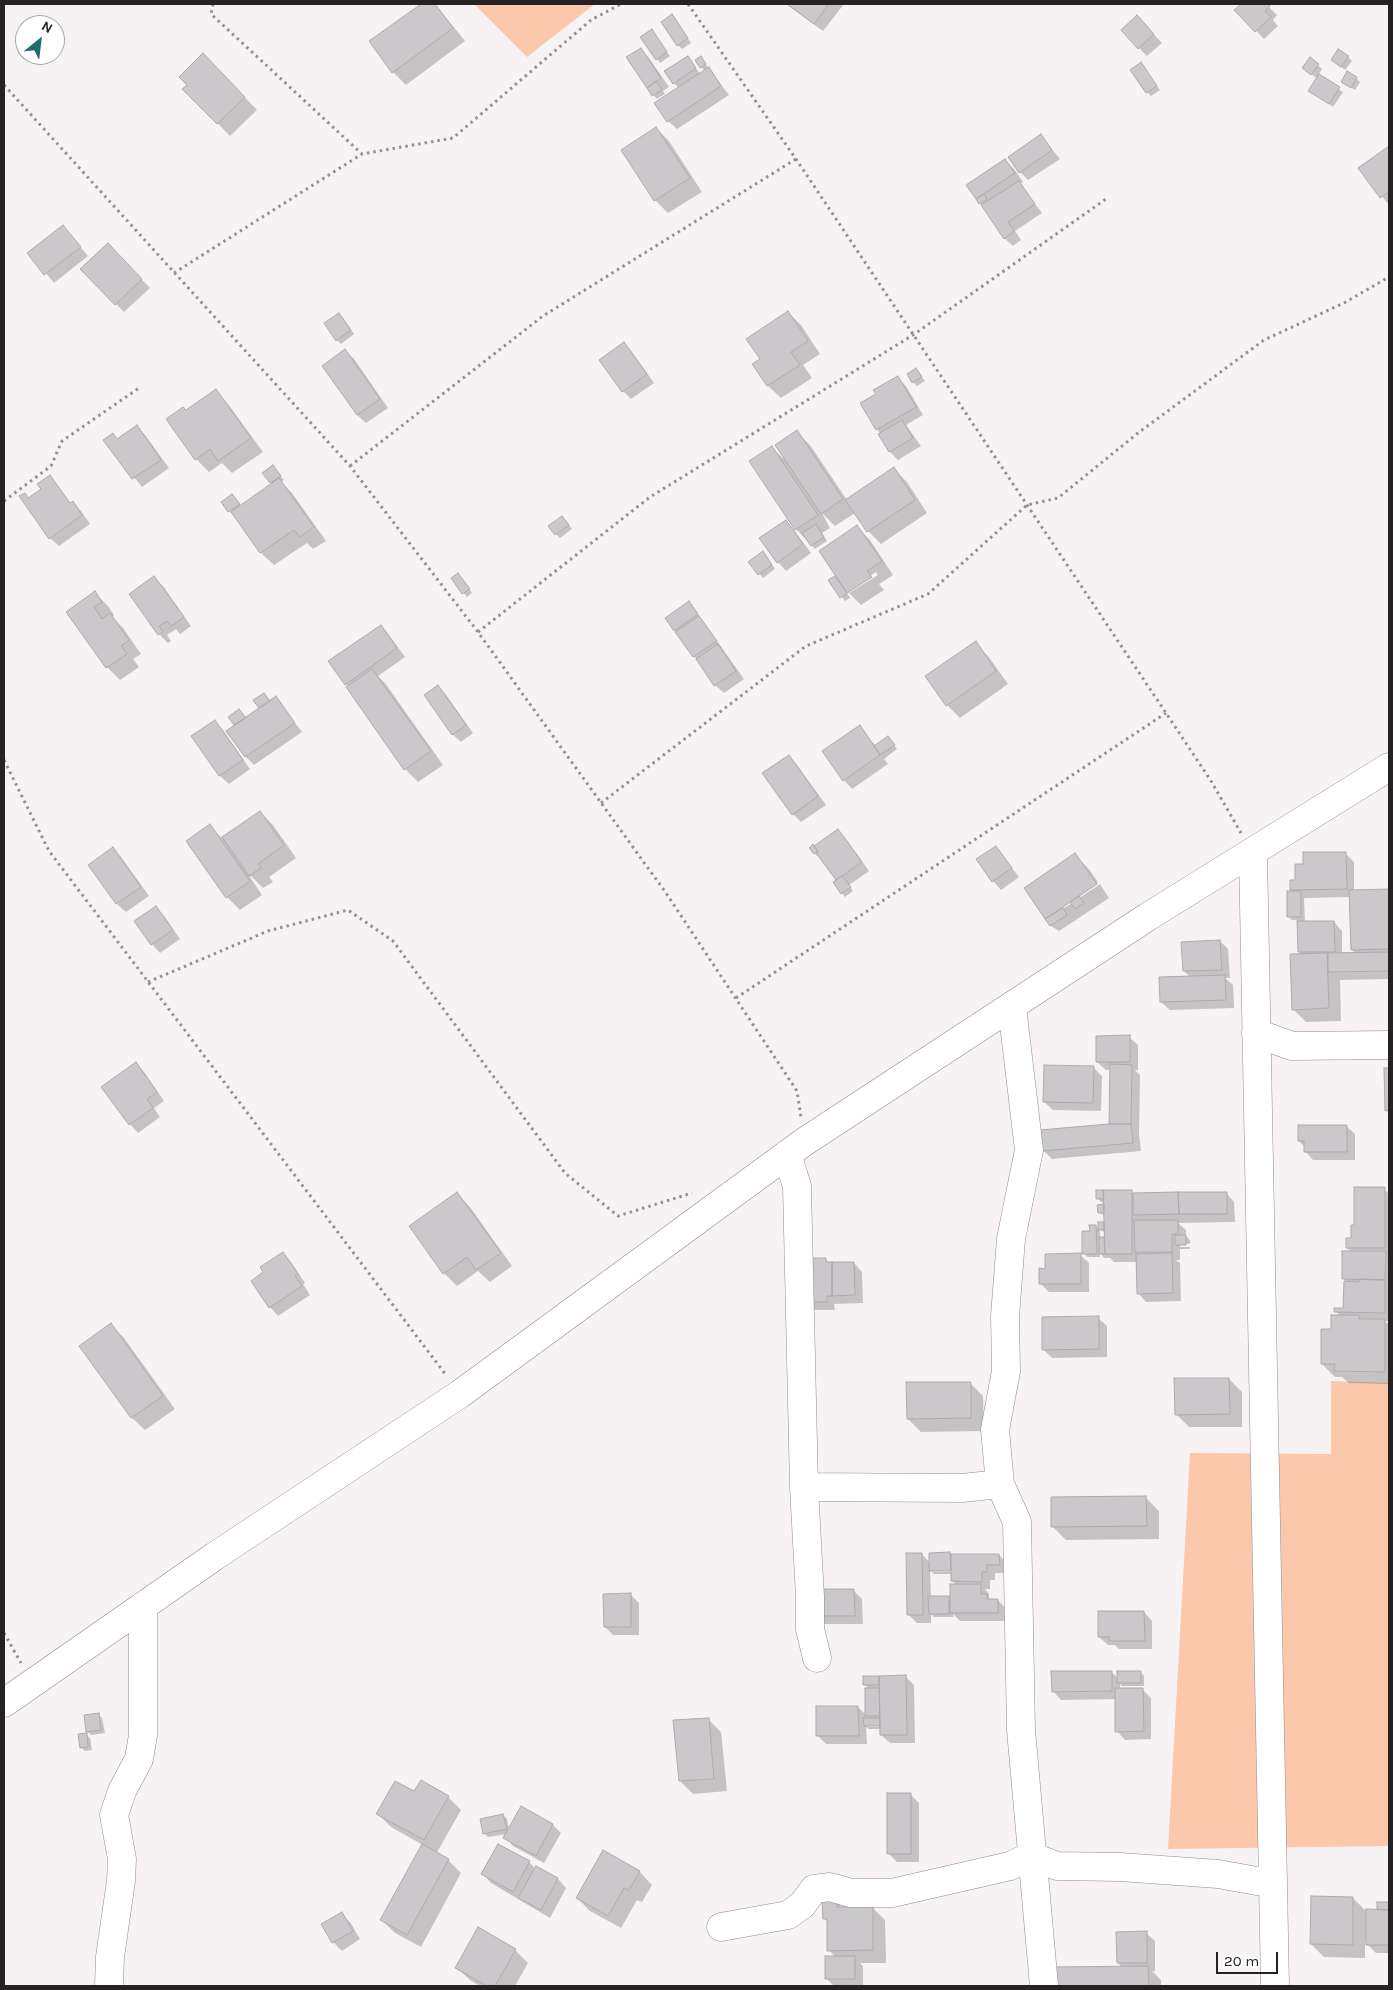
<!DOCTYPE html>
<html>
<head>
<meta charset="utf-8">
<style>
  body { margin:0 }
  #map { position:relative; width:1393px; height:1990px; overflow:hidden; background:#f7f3f5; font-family:Karla,sans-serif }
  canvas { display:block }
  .frame { position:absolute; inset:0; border:5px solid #242223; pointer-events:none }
  .north { position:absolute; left:15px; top:15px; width:50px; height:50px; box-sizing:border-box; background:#fff; border:1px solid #a7a7a7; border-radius:50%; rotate:29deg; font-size:14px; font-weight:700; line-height:20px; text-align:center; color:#242223 }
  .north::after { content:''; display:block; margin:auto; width:18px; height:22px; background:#216d71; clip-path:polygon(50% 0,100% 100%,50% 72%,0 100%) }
  .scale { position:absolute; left:1216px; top:1952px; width:62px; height:22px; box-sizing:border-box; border:2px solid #242223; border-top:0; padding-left:6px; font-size:15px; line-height:18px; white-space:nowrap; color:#242223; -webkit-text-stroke:4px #fff; paint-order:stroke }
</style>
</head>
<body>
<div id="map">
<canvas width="1393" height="1990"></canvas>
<div class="frame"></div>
<div class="north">N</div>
<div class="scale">20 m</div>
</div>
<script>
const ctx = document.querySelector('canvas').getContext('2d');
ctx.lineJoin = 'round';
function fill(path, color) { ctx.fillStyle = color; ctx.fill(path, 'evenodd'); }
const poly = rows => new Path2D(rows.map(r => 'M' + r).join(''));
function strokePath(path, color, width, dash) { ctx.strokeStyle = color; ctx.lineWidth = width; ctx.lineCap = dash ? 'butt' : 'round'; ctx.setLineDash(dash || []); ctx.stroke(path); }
const green = poly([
  [474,4,595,4,527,57],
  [1331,1381,1389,1383,1389,1846,1168,1849,1190,1453,1331,1454]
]);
const shadow = poly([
  [423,4,435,4,465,41,406,85,393,72,371,41],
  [786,4,844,4,823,31],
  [1243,4,1266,4,1277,15,1273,20,1278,26,1264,39,1236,10],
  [676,20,691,43,682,49,678,45],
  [1145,25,1162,43,1147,56,1139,48],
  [652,31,670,56,660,63,657,59],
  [640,49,649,58,669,87,663,91,665,94,657,99,653,95],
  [203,55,257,110,230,136,184,89,188,85],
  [1348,57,1352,61,1345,70,1336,63],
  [701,58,729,95,677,129,668,121,679,88,674,83,691,61,700,74,705,71,701,67],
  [1310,58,1322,69,1318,75,1343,92,1333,107,1310,91,1318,79,1307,71],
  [1141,64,1160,90,1151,96,1147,92],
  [1356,78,1360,82,1355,90,1343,82],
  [656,128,669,141,702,192,668,213,655,200,623,150],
  [1041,136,1060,159,1028,180,1020,172],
  [1389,147,1389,205,1360,169],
  [1005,160,1014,169,1023,182,1020,184,1042,213,1015,231,1021,240,1013,246,1004,238,968,185],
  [63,227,88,256,54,283,29,253],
  [108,245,150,288,124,312,82,269],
  [788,312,801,325,820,354,803,365,812,378,781,398,768,386,754,364,761,359],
  [343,318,354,334,341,344,337,340],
  [624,344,632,352,654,383,631,399,623,391],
  [345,351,354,359,388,408,366,423,357,415],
  [916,370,925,381,917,386,913,382],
  [897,377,906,386,923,415,906,425,921,446,898,460,890,452,881,434,877,429,877,395],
  [215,391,228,404,263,452,232,473,222,463,209,472,196,459],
  [137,427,145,435,169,468,142,487,104,440,118,440],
  [797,432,810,445,847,500,894,469,907,482,927,513,881,544,868,531,855,513,835,526,822,513,830,528,822,533,827,541,815,549,796,529,751,462,772,448,785,460],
  [273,466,284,480,281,482,292,493,326,541,313,549,307,543,274,565,261,553,234,515,229,511,223,503,236,500,241,507,273,485,271,482],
  [50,477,71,504,72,503,81,511,90,524,59,546,50,538,24,494,29,499,43,489],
  [566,521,572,529,560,538,556,534],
  [786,521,794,530,811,553,786,571,778,562],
  [857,527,870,540,893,575,879,584,884,590,861,605,849,593,878,575,876,572,849,590,849,593,847,593,850,598,845,601,830,581,837,576],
  [767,557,775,569,763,578,750,562],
  [154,578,163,586,191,626,180,634,176,629,167,635,171,641,168,643,159,634,131,594],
  [452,578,462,578,472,593,467,597],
  [95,593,108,606,114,615,112,617,123,628,141,654,133,659,139,667,120,680,107,667,68,612],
  [693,607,744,679,724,693,715,685,675,630],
  [380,626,389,635,405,657,378,676,385,683,443,765,418,782,405,769,346,684],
  [975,643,988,656,1008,684,960,718,947,705],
  [438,687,446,695,473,733,461,742,452,734],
  [275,698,302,732,254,765,246,757,228,731,236,725,230,717,246,719],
  [214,721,223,730,250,769,229,784,220,776,192,736],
  [859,727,876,746,892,742,897,749,884,759,888,764,852,789,844,780],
  [789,756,797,765,826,805,801,822,793,814],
  [260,812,273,825,296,858,269,877,273,882,263,888,251,876,250,877,262,895,240,910,227,897,188,841,210,826,222,838],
  [838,831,846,839,869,871,849,885,853,891,845,897,842,893,838,880,820,856,819,857,816,855,818,853,814,847],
  [996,847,1019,877,1001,890,993,881],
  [113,849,121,857,149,896,126,912,117,904,90,865],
  [1345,853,1354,862,1354,891,1389,890,1389,979,1340,980,1341,1021,1306,1022,1293,1009,1302,955,1299,951,1298,920,1292,920,1288,916,1294,892,1291,889,1304,865],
  [1350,897,1352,950,1356,954,1342,954,1342,931,1334,922,1305,922,1304,898],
  [1075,855,1088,868,1098,882,1077,896,1079,898,1100,884,1109,898,1059,931,1051,926,1026,888],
  [1072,900,1072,903,1062,909,1061,908],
  [156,908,164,916,180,939,160,953,152,944],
  [1220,941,1228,949,1230,978,1225,978,1233,985,1234,1008,1170,1010,1161,1002,1191,978,1184,971],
  [1129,1037,1138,1045,1138,1070,1135,1070,1140,1075,1139,1134,1141,1151,1052,1159,1043,1150,1110,1125,1111,1070,1106,1070,1097,1062],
  [136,1064,144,1072,164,1101,154,1108,160,1117,138,1133,130,1124],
  [1093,1067,1102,1076,1101,1111,1053,1110,1044,1102],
  [1385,1069,1389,1069,1389,1113,1386,1110],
  [1346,1126,1355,1134,1355,1160,1313,1160,1305,1151,1305,1147,1299,1141],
  [1384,1189,1389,1194,1389,1321,1385,1321,1389,1325,1389,1384,1349,1383,1342,1377,1335,1377,1322,1364,1332,1330,1341,1317,1336,1311,1345,1309,1347,1282,1343,1278,1351,1252,1347,1248,1352,1239,1355,1226],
  [1131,1191,1134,1194,1226,1193,1234,1202,1235,1222,1178,1223,1186,1230,1186,1236,1190,1240,1190,1244,1180,1244,1180,1247,1190,1247,1190,1249,1180,1249,1180,1260,1176,1260,1180,1263,1181,1301,1146,1302,1138,1293,1137,1262,1114,1262,1110,1258,1104,1258,1100,1253,1100,1257,1087,1257,1084,1253,1091,1232,1096,1226,1099,1230,1099,1223,1105,1223,1105,1216,1099,1212,1105,1206,1105,1202,1101,1202,1098,1198],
  [1100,1230,1106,1233,1106,1240,1100,1238],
  [457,1194,470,1207,512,1266,490,1282,478,1271,457,1286,444,1273],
  [283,1253,291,1262,305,1283,303,1284,310,1295,278,1316,270,1307,265,1273],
  [1080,1255,1089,1263,1089,1292,1049,1292,1041,1284,1046,1270],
  [825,1259,830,1263,854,1263,862,1272,863,1303,834,1304,835,1310,815,1310,806,1301],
  [1098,1318,1107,1326,1107,1357,1052,1358,1043,1349],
  [111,1325,124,1338,175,1409,145,1430,132,1418,81,1346],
  [1229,1379,1242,1392,1242,1427,1189,1427,1176,1414],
  [970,1383,983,1396,984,1431,921,1432,908,1419],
  [1146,1498,1159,1511,1159,1539,1066,1540,1053,1527],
  [922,1554,930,1563,950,1554,999,1555,1007,1563,1008,1573,995,1573,995,1580,990,1580,990,1589,985,1589,989,1594,989,1598,992,1600,998,1600,1006,1609,1006,1621,960,1621,953,1614,953,1617,934,1617,931,1614,931,1623,917,1623,908,1614],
  [932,1569,957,1569,957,1572,932,1572],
  [930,1570,934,1574,952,1574,952,1581,957,1585,952,1600,949,1597,931,1597],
  [854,1591,862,1599,863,1624,823,1624,814,1616],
  [630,1594,639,1603,639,1635,613,1635,605,1627],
  [1144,1612,1152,1621,1152,1649,1119,1649,1115,1645,1108,1645,1099,1637],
  [1111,1672,1118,1678,1140,1672,1144,1676,1144,1686,1122,1686,1120,1684,1120,1690,1142,1689,1151,1698,1151,1739,1125,1740,1117,1731,1116,1699,1061,1700,1053,1691],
  [864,1677,906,1677,914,1685,915,1743,890,1743,881,1735,881,1729,869,1729,866,1727,867,1744,826,1744,818,1736,858,1707,867,1716,869,1689,864,1684],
  [867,1725,886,1725,886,1727,867,1727],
  [98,1714,102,1718,105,1733,91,1735,87,1731],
  [708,1719,721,1732,727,1791,693,1794,680,1781],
  [86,1735,90,1738,92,1750,85,1751,81,1747],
  [415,1793,448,1797,461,1810,436,1854,448,1860,461,1873,421,1947,395,1933,382,1920,423,1845,391,1827,378,1814],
  [910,1794,919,1803,919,1862,897,1862,889,1854],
  [503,1815,507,1819,509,1829,553,1825,561,1833,544,1863,513,1846,505,1837,507,1834,488,1837,484,1833],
  [529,1862,536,1869,536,1868,558,1879,566,1888,550,1918,491,1883,483,1874],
  [640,1872,652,1885,642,1902,637,1900,621,1928,590,1911,577,1898],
  [1353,1898,1368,1913,1380,1911,1378,1909,1378,1903,1389,1903,1389,1908,1380,1908,1380,1911,1389,1911,1389,1953,1376,1953,1365,1942,1365,1958,1324,1957,1311,1944],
  [836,1901,843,1908,872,1907,885,1920,886,1963,860,1963,863,1966,863,1986,834,1986,826,1978,836,1958,829,1950,828,1923,824,1918],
  [341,1914,350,1922,360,1939,342,1951,333,1942,323,1925],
  [1146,1933,1155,1941,1155,1971,1152,1971,1161,1980,1161,1986,1054,1986,1122,1967,1118,1963],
  [515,1950,528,1963,515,1986,480,1986,470,1980,457,1968]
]);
const building = poly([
  [421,4,435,4,453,28,392,73,369,41,421,4],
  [787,4,829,4,814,24,787,4],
  [1241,4,1268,4,1270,6,1265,11,1271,17,1255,32,1234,10,1241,4],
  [672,14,688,38,677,46,661,22,672,14],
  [1137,15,1154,34,1138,49,1121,30,1137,15],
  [652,29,667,52,656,60,640,37,652,29],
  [641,48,661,78,647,88,626,57,641,48],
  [1338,49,1349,56,1341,67,1331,60,1338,49],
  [203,53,245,97,217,124,182,89,187,85,179,77,203,53],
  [688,56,696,68,673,84,664,71,688,56],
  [701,56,706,64,700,68,695,60,701,56],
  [1310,57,1319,64,1311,75,1302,68,1310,57],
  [1141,62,1157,86,1146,93,1130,70,1141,62],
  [709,67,721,86,667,122,654,103,709,67],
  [1347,71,1357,77,1351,88,1341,82,1347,71],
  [1319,74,1340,87,1329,104,1308,91,1319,74],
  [656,81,662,90,652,96,647,88,656,81],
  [656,127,690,178,654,201,621,150,656,127],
  [1041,134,1052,150,1019,173,1008,157,1041,134],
  [1389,146,1389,192,1380,198,1358,168,1389,146],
  [1005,159,1015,173,976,199,966,185,1005,159],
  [1019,181,1035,204,1008,222,1014,231,1004,239,981,205,1019,181],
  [984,194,987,199,979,204,976,199,984,194],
  [63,225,81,247,44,275,27,253,63,225],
  [108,243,142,279,115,305,80,269,108,243],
  [788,311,808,341,791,352,800,365,767,386,752,364,760,359,746,339,788,311],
  [339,313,351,330,336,341,324,323,339,313],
  [624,342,647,374,622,392,599,360,624,342],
  [345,349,380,399,357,415,322,366,345,349],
  [916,368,922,377,912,383,907,374,916,368],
  [898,376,916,407,876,430,860,403,876,394,873,390,898,376],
  [216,389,251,438,218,461,210,449,195,460,166,419,183,407,186,410,216,389],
  [902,420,913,438,889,452,878,434,902,420],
  [137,425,161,460,132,479,103,440,113,433,117,439,137,425],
  [797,430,843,499,821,514,775,445,797,430],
  [772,446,818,515,795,530,749,461,772,446],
  [273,465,281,476,270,483,262,473,273,465],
  [894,467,915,500,867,532,845,500,894,467],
  [50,475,70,503,73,501,82,515,49,539,19,496,25,493,28,498,41,489,37,484,50,475],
  [279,478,314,527,300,537,294,530,260,553,231,512,279,478],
  [232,494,240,504,228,512,221,502,232,494],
  [562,516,569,525,555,535,548,526,562,516],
  [786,520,803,544,777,563,759,538,786,520],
  [816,524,824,537,811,546,802,533,816,524],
  [857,525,882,561,867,571,872,577,847,593,819,551,857,525],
  [763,551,772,565,758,575,748,562,763,551],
  [458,573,470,589,462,594,451,578,458,573],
  [154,576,184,617,171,626,167,621,159,626,163,632,158,635,129,594,154,576],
  [835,576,847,593,840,598,828,580,835,576],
  [95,591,102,602,94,607,102,619,110,613,129,640,121,646,127,654,106,668,66,612,95,591],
  [689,601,698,614,674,631,665,618,689,601],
  [699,616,717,641,693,657,675,632,699,616],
  [381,625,397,648,345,685,328,661,381,625],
  [976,641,996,671,946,706,925,676,976,641],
  [718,644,736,671,714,686,696,659,718,644],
  [372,669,431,751,404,770,346,687,372,669],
  [438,685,466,725,452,735,424,695,438,685],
  [264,693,270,701,259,708,253,700,264,693],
  [276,696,295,723,245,757,226,731,276,696],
  [239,709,246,718,234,725,228,717,239,709],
  [215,720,243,760,219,776,191,736,215,720],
  [860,725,880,755,843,781,822,751,860,725],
  [888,736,895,745,880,755,874,746,888,736],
  [789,755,818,796,792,815,762,773,789,755],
  [260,811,284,845,258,864,261,868,249,876,222,837,260,811],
  [210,824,250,881,226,898,186,841,210,824],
  [838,829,862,862,836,880,816,853,818,852,814,846,838,829],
  [813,844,818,852,814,854,809,848,813,844],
  [996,846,1012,868,992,882,976,859,996,846],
  [113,847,141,887,116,904,88,865,113,847],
  [1303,852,1346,852,1347,889,1290,890,1290,880,1295,880,1295,864,1303,864,1303,852],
  [1075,853,1097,884,1045,919,1024,888,1075,853],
  [842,876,851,887,841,894,833,882,842,876],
  [1389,889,1389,949,1351,950,1349,890,1389,889],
  [1287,891,1301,891,1301,917,1287,917,1287,891],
  [1079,896,1084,903,1075,909,1070,902,1079,896],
  [156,906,173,930,151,945,134,921,156,906],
  [1063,908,1067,915,1050,926,1045,919,1063,908],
  [1297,921,1334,921,1335,952,1298,952,1297,921],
  [1220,940,1222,970,1183,971,1181,942,1220,940],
  [1389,952,1389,971,1328,972,1328,953,1389,952],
  [1327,953,1329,1008,1292,1010,1290,954,1327,953],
  [1225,975,1226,1000,1160,1002,1159,977,1225,975],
  [1130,1035,1130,1062,1096,1062,1096,1036,1130,1035],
  [136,1062,157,1092,147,1099,153,1108,129,1125,101,1087,136,1062],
  [1110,1064,1132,1065,1131,1124,1109,1124,1110,1064],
  [1044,1065,1094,1066,1093,1103,1043,1102,1044,1065],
  [1384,1068,1389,1068,1389,1110,1385,1111,1384,1068],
  [1109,1124,1131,1124,1133,1143,1042,1151,1040,1130,1109,1124],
  [1298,1125,1347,1125,1347,1152,1304,1152,1304,1141,1298,1141,1298,1125],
  [1354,1187,1385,1187,1385,1248,1346,1248,1346,1238,1351,1238,1351,1225,1354,1225,1354,1187],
  [1096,1190,1103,1190,1104,1199,1096,1199,1096,1190],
  [1103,1190,1132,1190,1132,1254,1105,1254,1103,1190],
  [457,1192,501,1253,476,1270,467,1257,443,1274,409,1226,457,1192],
  [1178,1192,1179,1214,1133,1215,1133,1193,1178,1192],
  [1178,1192,1227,1192,1227,1214,1179,1214,1178,1192],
  [1104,1204,1104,1213,1098,1213,1097,1205,1104,1204],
  [1134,1220,1178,1220,1178,1234,1172,1234,1172,1252,1135,1252,1134,1220],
  [1098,1222,1104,1222,1104,1229,1098,1230,1098,1222],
  [1089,1225,1096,1225,1097,1254,1082,1254,1082,1231,1090,1231,1089,1225],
  [1175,1235,1186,1235,1186,1245,1175,1245,1175,1235],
  [1099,1237,1104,1237,1105,1254,1099,1254,1099,1237],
  [1342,1251,1386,1251,1385,1280,1342,1279,1342,1251],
  [283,1252,298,1274,295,1276,302,1286,269,1308,251,1281,263,1272,260,1267,283,1252],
  [1081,1253,1081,1284,1039,1284,1039,1268,1045,1269,1045,1254,1081,1253],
  [1172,1253,1173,1293,1137,1294,1136,1254,1172,1253],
  [805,1258,826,1258,826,1262,832,1262,832,1296,827,1296,827,1302,805,1302,805,1258],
  [832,1262,854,1262,855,1295,832,1296,832,1262],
  [1360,1279,1385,1280,1385,1313,1334,1312,1334,1308,1343,1308,1344,1281,1359,1282,1360,1279],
  [1331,1315,1359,1315,1359,1319,1385,1319,1385,1372,1334,1371,1335,1364,1321,1364,1321,1329,1331,1329,1331,1315],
  [1099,1316,1099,1349,1042,1350,1042,1317,1099,1316],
  [111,1323,163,1396,131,1418,79,1346,111,1323],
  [1174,1378,1229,1378,1230,1414,1175,1415,1174,1378],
  [906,1382,971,1382,971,1418,907,1419,906,1382],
  [1146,1496,1147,1526,1051,1527,1051,1497,1146,1496],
  [950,1552,951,1571,929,1571,929,1553,950,1552],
  [906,1553,922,1553,923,1615,907,1615,906,1553],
  [951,1554,999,1554,1000,1565,987,1565,987,1572,982,1572,982,1582,951,1581,951,1554],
  [950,1584,981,1584,981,1594,987,1594,987,1599,998,1599,998,1613,950,1613,950,1584],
  [813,1589,854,1589,855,1616,813,1616,813,1589],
  [631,1593,631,1627,604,1627,603,1594,631,1593],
  [928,1596,949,1596,949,1614,929,1614,928,1596],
  [1098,1611,1144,1611,1145,1641,1109,1641,1109,1637,1098,1637,1098,1611],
  [1051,1671,1112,1671,1112,1691,1052,1692,1051,1671],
  [1117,1671,1141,1671,1141,1683,1117,1683,1117,1671],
  [906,1675,907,1735,880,1735,879,1676,906,1675],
  [863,1676,879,1676,879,1685,863,1685,863,1676],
  [865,1688,879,1688,880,1716,865,1716,865,1688],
  [1115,1688,1143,1688,1144,1731,1115,1732,1115,1688],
  [816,1706,858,1706,859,1736,816,1736,816,1706],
  [99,1713,101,1730,86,1732,84,1715,99,1713],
  [709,1718,714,1779,679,1781,673,1720,709,1718],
  [863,1718,880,1718,880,1726,864,1726,863,1718],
  [87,1733,88,1747,80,1748,78,1734,87,1733],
  [421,1780,449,1796,424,1840,376,1814,395,1781,414,1791,421,1780],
  [887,1793,911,1793,911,1854,887,1854,887,1793],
  [521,1806,553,1824,536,1856,503,1838,521,1806],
  [503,1814,507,1829,483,1834,480,1819,503,1814],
  [422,1844,449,1859,407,1935,380,1920,422,1844],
  [498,1844,530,1861,513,1892,481,1874,498,1844],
  [603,1850,640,1871,629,1890,624,1888,608,1916,576,1898,603,1850],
  [536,1866,558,1878,541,1910,518,1898,536,1866],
  [1311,1896,1353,1897,1353,1945,1310,1944,1311,1896],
  [822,1900,837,1900,837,1907,873,1906,873,1950,827,1951,827,1919,823,1919,822,1900],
  [1377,1902,1389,1902,1389,1910,1377,1909,1377,1902],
  [1366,1909,1389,1910,1389,1945,1366,1945,1366,1909],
  [342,1912,353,1931,332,1943,321,1924,342,1912],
  [478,1927,516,1949,495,1986,487,1986,455,1968,478,1927],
  [1147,1931,1147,1963,1117,1963,1116,1932,1147,1931],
  [825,1956,855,1956,855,1979,825,1979,825,1956],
  [1148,1966,1149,1986,1053,1986,1053,1967,1148,1966]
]);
const path = poly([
  [213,4,211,14,362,154],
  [688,4,796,159,1166,713,1211,781,1241,833],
  [4,85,350,466,478,632,666,893,797,1091,801,1117],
  [174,273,362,154,453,138,591,20,621,4],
  [350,466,543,316,796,159],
  [4,501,51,466,62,441,139,388],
  [478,632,650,497,913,335,1106,199],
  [4,760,49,851,446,1375],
  [601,803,806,646,928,594,1027,505,1058,498,1138,433,1264,340,1344,303,1389,277],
  [148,982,268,931,348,910,393,941,565,1173,618,1216,692,1193],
  [736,998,1166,713],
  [4,1633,21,1663]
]);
const minor = poly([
  [1253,853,1275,1986],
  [1012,1007,1029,1150,1011,1239,1005,1316,1006,1371,995,1430,1000,1484,1017,1522,1021,1730,1044,1986],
  [1256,1033,1292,1046,1389,1045],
  [787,1154,797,1186,804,1487,810,1597,810,1629,817,1658],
  [804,1487,962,1488,1000,1484],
  [4,1703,215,1556,460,1394,804,1142,1149,916,1389,767],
  [721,1927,788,1915,802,1905,814,1889,830,1887,851,1893,892,1893,1010,1866,1031,1856,1057,1866,1120,1867,1218,1874,1257,1881,1273,1878],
  [109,1986,110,1957,121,1881,122,1859,114,1815,122,1791,139,1759,143,1735,143,1606]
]);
fill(green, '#fcc8ac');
fill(shadow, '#0003');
fill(building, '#cac8cb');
strokePath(building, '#acaaad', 1);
strokePath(minor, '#8f8b8d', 29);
strokePath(path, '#939091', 3, [2.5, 4]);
strokePath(minor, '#fff', 28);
</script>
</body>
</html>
